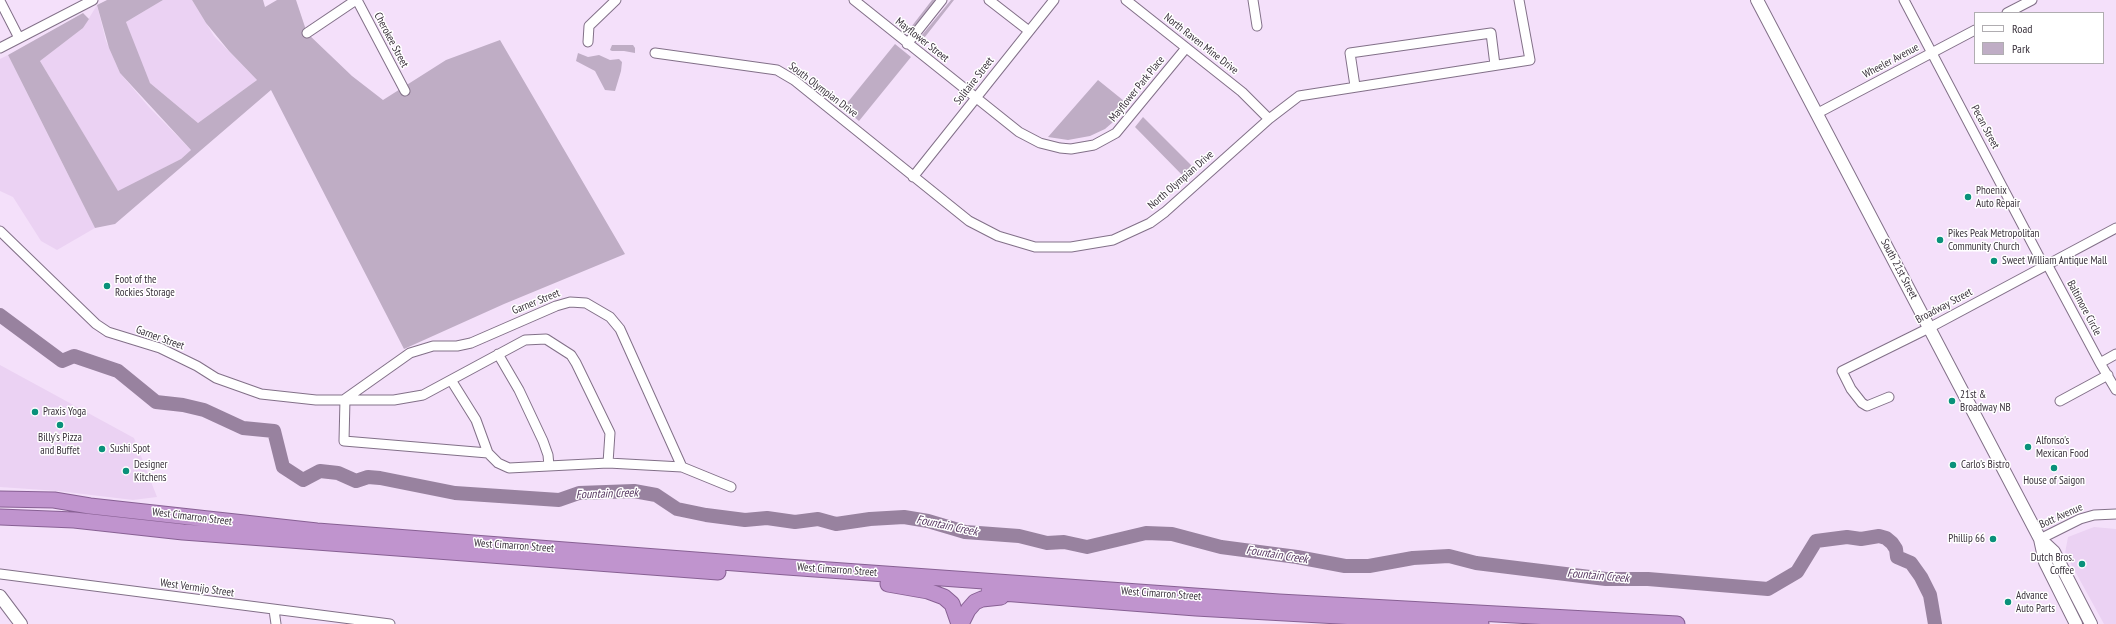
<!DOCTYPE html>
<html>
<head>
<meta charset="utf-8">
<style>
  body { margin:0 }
  #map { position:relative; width:2116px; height:624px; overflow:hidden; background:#f4e0fa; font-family:"PT Sans Narrow",sans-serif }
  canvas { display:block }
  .legend { position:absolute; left:1974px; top:12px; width:130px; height:52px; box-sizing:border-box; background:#fff; border:1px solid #b0adb1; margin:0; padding:5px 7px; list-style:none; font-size:12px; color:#3a323c }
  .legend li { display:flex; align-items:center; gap:8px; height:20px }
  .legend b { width:20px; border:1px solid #b0adb1 }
</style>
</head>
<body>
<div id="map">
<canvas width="2116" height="624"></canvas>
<ul class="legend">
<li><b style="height:5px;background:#fff"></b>Road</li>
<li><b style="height:11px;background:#bfadc5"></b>Park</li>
</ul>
</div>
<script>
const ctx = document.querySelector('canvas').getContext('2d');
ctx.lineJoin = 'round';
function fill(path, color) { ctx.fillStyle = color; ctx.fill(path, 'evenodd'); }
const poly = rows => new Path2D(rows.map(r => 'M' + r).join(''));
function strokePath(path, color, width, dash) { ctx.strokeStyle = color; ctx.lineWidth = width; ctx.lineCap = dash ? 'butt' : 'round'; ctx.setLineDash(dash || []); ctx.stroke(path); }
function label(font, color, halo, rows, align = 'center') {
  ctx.font = font + ' "PT Sans Narrow",sans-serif'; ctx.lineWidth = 3; ctx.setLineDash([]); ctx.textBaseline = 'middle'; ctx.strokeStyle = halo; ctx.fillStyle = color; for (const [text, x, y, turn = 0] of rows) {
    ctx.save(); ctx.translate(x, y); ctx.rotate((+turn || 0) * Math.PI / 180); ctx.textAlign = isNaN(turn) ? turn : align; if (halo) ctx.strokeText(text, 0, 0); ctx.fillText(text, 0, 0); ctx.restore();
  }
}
const built = poly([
  [163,0,192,0,214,36,257,80,198,123,150,83,142,68,126,22],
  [97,5,106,41,120,73,148,106,191,150,181,159,118,192,40,61,83,28],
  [8,55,95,228,57,250,41,241,13,197,0,191,0,59],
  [0,365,134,438,157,497,133,500,58,491,0,487],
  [2094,527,2116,529,2116,624,2104,624,2065,553,2068,537]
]);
const green = poly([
  [107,0,163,0,126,22,150,83,198,123,257,80,229,51,206,23,192,0,263,0,265,7,277,0,296,0,307,33,352,76,383,100,446,60,500,40,625,254,504,304,404,349,271,90,115,224,95,228,8,55,83,13,89,19,83,28,40,61,118,191,181,159,191,150,120,73,109,48,97,5],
  [932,0,936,0,914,28,912,34,908,31],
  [951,0,954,0,921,42,917,39,922,35],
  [895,44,911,57,859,121,843,108],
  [612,45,633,45,635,48,635,53,624,51,612,51,610,50],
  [578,53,588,57,599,55,610,60,619,59,622,62,621,71,615,91,605,90,595,71,576,61],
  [1098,80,1129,105,1121,115,1105,129,1090,136,1068,140,1048,137],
  [1143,117,1197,171,1187,180,1135,127]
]);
const river = poly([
  [0,315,62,361,74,356,118,371,156,402,183,405,204,410,243,428,274,431,283,467,303,480,320,471,338,473,356,481,368,477,380,478,455,493,559,500,579,493,634,491,656,495,677,509,706,515,745,520,767,518,795,522,818,519,836,524,870,519,904,517,928,521,965,532,1019,536,1047,543,1064,542,1087,547,1146,533,1172,534,1221,547,1297,557,1345,566,1369,566,1413,558,1449,556,1476,563,1606,579,1648,579,1768,589,1797,572,1816,541,1847,537,1861,539,1879,536,1886,538,1892,543,1896,549,1897,557,1911,563,1921,577,1930,595,1935,624]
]);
const minor = poly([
  [357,0,405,91],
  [854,0,1019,132,1040,143,1060,148,1071,149,1094,145,1116,133,1186,48],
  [989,0,1029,31],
  [1253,0,1257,26],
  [1904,0,2044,266],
  [0,1,19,38],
  [2007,13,2032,0],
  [307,33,356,0],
  [588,42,589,26,616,0],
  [907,44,942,0],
  [0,48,93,0],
  [655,53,777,70,794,80,969,221,998,236,1035,247,1071,247,1113,240,1150,223,1165,212,1269,119,1242,92,1126,0],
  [1355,86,1350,53,1491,33,1495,65],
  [1818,113,1975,30],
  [1269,119,1299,96,1530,60,1519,0],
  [913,177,1054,0],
  [0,231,96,324,108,332,160,348,197,366,216,378,261,394,316,400,394,400,423,395,525,340,546,339,571,355,576,363,610,433,608,463],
  [2047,264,2100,363,2116,354],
  [498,354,519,390,543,441,548,455,549,466],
  [2100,363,2116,390],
  [451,380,476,420,488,453],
  [1889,397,1867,406,1862,403,1851,389,1842,371,1929,328,2116,228],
  [345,399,410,353,433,346,457,346,471,343,556,306,570,302,586,303,610,317,620,329,682,467],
  [345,399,344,441,488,453,498,463,509,468,608,463,682,467,731,487],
  [2060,401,2108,375],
  [2040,539,2080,519,2094,515,2116,514],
  [0,574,390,624],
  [274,610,276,624]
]);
const secondary = poly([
  [1757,0,2040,539,2054,552,2091,624],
  [2040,539,2045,562,2076,624],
  [0,596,21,624]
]);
const trunk = poly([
  [0,499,54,500,90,506,317,531,787,567,1279,602,1677,624],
  [0,517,74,520,183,532,718,572],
  [888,584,928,591,944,597,952,604,959,624],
  [989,592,1196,608,1481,624],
  [961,624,968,610,975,602,982,599,1001,597]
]);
const markers = [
  [1968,197,4,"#09917a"],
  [1940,240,4,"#09917a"],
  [1994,261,4,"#09917a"],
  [107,286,4,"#09917a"],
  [1952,401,4,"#09917a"],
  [35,412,4,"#09917a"],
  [60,425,4,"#09917a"],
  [2028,447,4,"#09917a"],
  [102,449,4,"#09917a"],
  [1953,465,4,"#09917a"],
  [2054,468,4,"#09917a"],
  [126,471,4,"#09917a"],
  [1993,539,4,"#09917a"],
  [2082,564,4,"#09917a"],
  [2008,602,4,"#09917a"]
];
const streetNames = [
  ["Cherokee Street",391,40,62],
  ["Mayflower Street",922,40,38],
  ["North Raven Mine Drive",1201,44,38],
  ["Wheeler Avenue",1891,61,-28],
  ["Solitaire Street",974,81,-52],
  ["Mayflower Park Place",1137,89,-51],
  ["South Olympian Drive",823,90,37],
  ["Pecan Street",1985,127,62],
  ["North Olympian Drive",1181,180,-41],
  ["South 21st Street",1899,269,62],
  ["Garner Street",536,302,-22],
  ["Broadway Street",1944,306,-28],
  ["Baltimore Circle",2084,308,62],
  ["Garner Street",160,338,20],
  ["Bott Avenue",2061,516,-24],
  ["West Cimarron Street",192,517,7],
  ["West Cimarron Street",514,546,4],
  ["West Cimarron Street",837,570,4],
  ["West Vermijo Street",197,588,8],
  ["West Cimarron Street",1161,594,4]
];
const poiNames = [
  ["Phoenix",1976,191],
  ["Auto Repair",1976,204],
  ["Pikes Peak Metropolitan",1948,234],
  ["Community Church",1948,247],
  ["Sweet William Antique Mall",2002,261],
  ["Foot of the",115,280],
  ["Rockies Storage",115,293],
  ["21st &",1960,395],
  ["Broadway NB",1960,408],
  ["Praxis Yoga",43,412],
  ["Billy's Pizza",60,438,"center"],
  ["and Buffet",60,451,"center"],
  ["Alfonso's",2036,441],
  ["Mexican Food",2036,454],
  ["Sushi Spot",110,449],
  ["Designer",134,465],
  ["Kitchens",134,478],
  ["Carlo's Bistro",1961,465],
  ["House of Saigon",2054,481,"center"],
  ["Phillip 66",1985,539,"right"],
  ["Dutch Bros.",2074,558,"right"],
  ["Coffee",2074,571,"right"],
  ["Advance",2016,596],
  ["Auto Parts",2016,609]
];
const waterNames = [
  ["Fountain Creek",607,494,-2],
  ["Fountain Creek",947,526,12],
  ["Fountain Creek",1277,555,9],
  ["Fountain Creek",1598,576,5]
];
fill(built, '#ebd2f3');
fill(green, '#bfadc5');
strokePath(river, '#98829f', 14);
strokePath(minor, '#827088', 11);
strokePath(secondary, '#827088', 14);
strokePath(trunk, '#876093', 17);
strokePath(minor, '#fff', 9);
strokePath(secondary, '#fff', 12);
strokePath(trunk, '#c094ce', 15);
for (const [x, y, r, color] of markers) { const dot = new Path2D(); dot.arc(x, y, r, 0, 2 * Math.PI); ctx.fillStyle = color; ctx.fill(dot); strokePath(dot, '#fff', 1.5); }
label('11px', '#3a323c', '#fff', streetNames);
label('11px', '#3a323c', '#fff', poiNames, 'left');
label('italic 12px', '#573761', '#fff', waterNames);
</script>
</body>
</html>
